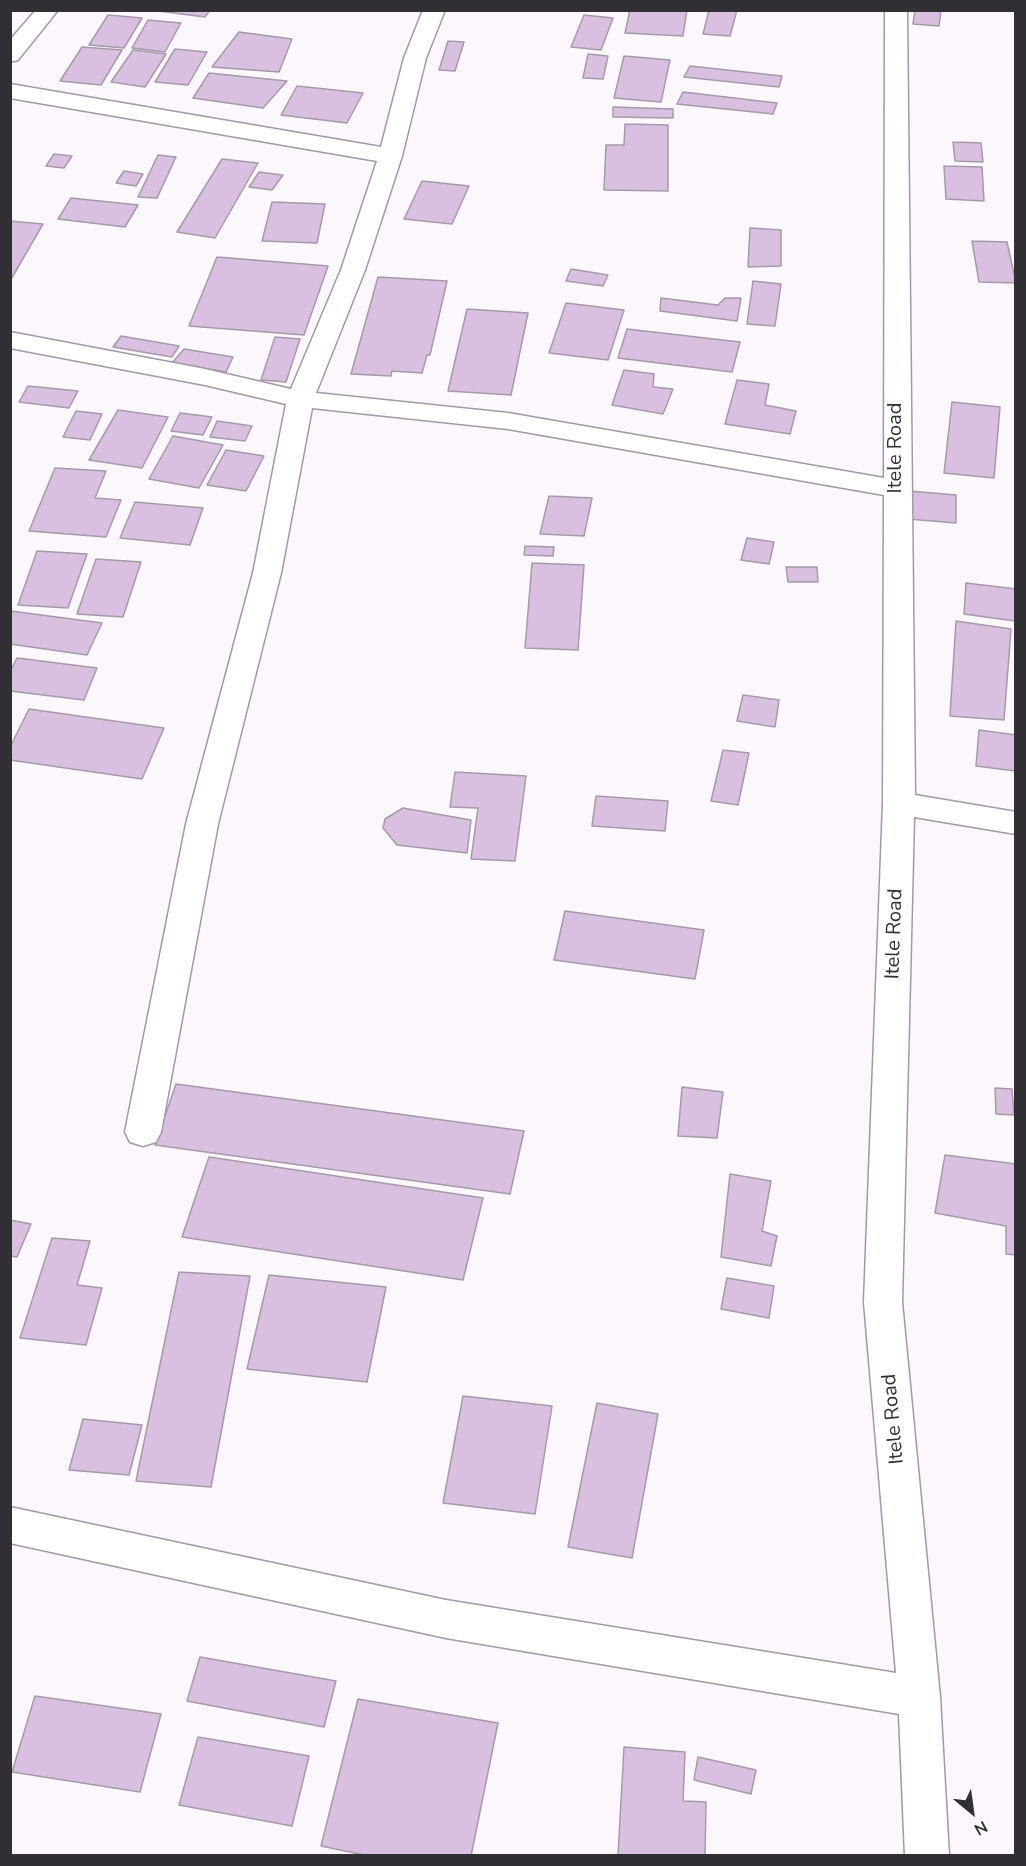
<!DOCTYPE html>
<html>
<head>
<meta charset="utf-8">
<style>
  body { margin:0 }
  #map { position:relative; width:1026px; height:1866px; overflow:hidden; background:#fbf7fd; font-family:"Nunito Sans",sans-serif }
  canvas { display:block }
  .frame { position:absolute; inset:0; border:12px solid #312e34; pointer-events:none }
  .north { position:absolute; left:942px; top:1782px; width:60px; height:60px; -webkit-text-stroke:4px #fff; paint-order:stroke; rotate:151deg; font-size:16px; font-weight:700; line-height:24px; text-align:center; color:#312e34 }
  .north::after { content:''; display:block; margin:auto; width:21px; height:27px; background:#312e34; clip-path:polygon(50% 0,100% 100%,50% 72%,0 100%) }
</style>
</head>
<body>
<div id="map">
<canvas width="1026" height="1866"></canvas>
<div class="frame"></div>
<div class="north">N</div>
</div>
<script>
const ctx = document.querySelector('canvas').getContext('2d');
ctx.lineJoin = 'round';
function fill(path, color) { ctx.fillStyle = color; ctx.fill(path, 'evenodd'); }
const poly = rows => new Path2D(rows.map(r => 'M' + r).join(''));
function strokePath(path, color, width, dash) { ctx.strokeStyle = color; ctx.lineWidth = width; ctx.lineCap = dash ? 'butt' : 'round'; ctx.setLineDash(dash || []); ctx.stroke(path); }
function label(font, color, halo, rows, align = 'center') {
  ctx.font = font + ' "Nunito Sans",sans-serif'; ctx.lineWidth = 4.5; ctx.setLineDash([]); ctx.textBaseline = 'middle'; ctx.strokeStyle = halo; ctx.fillStyle = color; for (const [text, x, y, turn = 0] of rows) {
    ctx.save(); ctx.translate(x, y); ctx.rotate((+turn || 0) * Math.PI / 180); ctx.textAlign = isNaN(turn) ? turn : align; if (halo) ctx.strokeText(text, 0, 0); ctx.fillText(text, 0, 0); ctx.restore();
  }
}
const building = poly([
  [150,10,210,10,205,17,150,10],
  [630,10,687,10,683,36,625,33,630,10],
  [709,10,737,10,730,36,703,34,709,10],
  [915,10,941,10,939,26,913,24,915,10],
  [108,15,142,18,124,48,89,45,108,15],
  [584,15,613,18,601,50,571,47,584,15],
  [148,20,181,23,165,52,132,48,148,20],
  [239,32,292,39,279,72,212,67,239,32],
  [448,41,464,42,455,71,439,70,448,41],
  [82,47,122,50,101,85,60,81,82,47],
  [175,49,207,52,188,85,155,82,175,49],
  [133,50,166,54,145,87,111,82,133,50],
  [588,54,608,56,603,79,583,78,588,54],
  [624,56,670,60,661,102,614,98,624,56],
  [690,66,782,76,779,87,684,77,690,66],
  [209,73,287,81,263,108,193,98,209,73],
  [297,86,363,93,347,123,281,115,297,86],
  [683,92,777,103,773,114,677,104,683,92],
  [613,107,673,109,673,118,613,117,613,107],
  [625,124,668,125,668,191,604,190,606,145,624,145,625,124],
  [953,142,981,143,983,162,955,161,953,142],
  [54,154,72,156,64,168,46,166,54,154],
  [158,155,176,157,157,198,138,197,158,155],
  [222,159,258,163,215,238,177,232,222,159],
  [944,166,982,167,984,201,946,199,944,166],
  [124,171,143,174,136,186,116,183,124,171],
  [259,172,283,175,272,190,249,187,259,172],
  [422,181,469,186,452,224,404,219,422,181],
  [71,198,138,205,125,227,58,219,71,198],
  [272,202,325,204,317,243,262,241,272,202],
  [10,221,43,224,10,281,10,221],
  [750,228,781,230,781,266,748,267,750,228],
  [972,241,1007,242,1016,283,979,282,972,241],
  [217,257,328,266,304,335,189,326,217,257],
  [571,269,608,275,603,286,566,281,571,269],
  [378,277,447,281,430,355,427,355,422,373,392,371,391,376,351,374,378,277],
  [753,281,781,284,775,326,747,324,753,281],
  [661,298,718,305,725,298,741,298,737,321,660,311,661,298],
  [566,303,624,310,608,360,549,353,566,303],
  [467,309,528,313,511,395,448,391,467,309],
  [627,329,740,342,732,372,618,358,627,329],
  [121,336,179,346,172,357,113,347,121,336],
  [275,337,300,339,286,382,261,380,275,337],
  [184,349,233,357,226,372,172,363,184,349],
  [624,370,654,374,653,387,673,389,663,414,612,405,624,370],
  [737,380,769,384,765,405,796,411,790,434,725,424,737,380],
  [28,386,78,391,69,408,19,402,28,386],
  [952,402,1000,407,994,478,944,473,952,402],
  [118,410,168,417,142,468,89,460,118,410],
  [76,411,102,414,90,440,63,437,76,411],
  [180,413,212,417,203,435,171,431,180,413],
  [217,421,252,426,245,441,210,437,217,421],
  [173,436,223,445,199,488,149,479,173,436],
  [226,450,264,456,246,491,207,485,226,450],
  [55,468,106,471,95,498,121,500,106,537,29,531,55,468],
  [909,491,956,495,956,523,908,519,909,491],
  [549,496,592,498,584,536,540,534,549,496],
  [135,502,203,508,190,545,120,538,135,502],
  [747,538,774,542,769,564,741,560,747,538],
  [525,546,554,547,553,556,524,555,525,546],
  [37,551,87,554,68,608,18,605,37,551],
  [96,559,141,562,123,617,77,614,96,559],
  [532,563,584,565,578,650,525,648,532,563],
  [786,567,817,567,818,582,788,582,786,567],
  [966,583,1016,589,1015,621,964,614,966,583],
  [11,611,102,623,87,655,10,644,11,611],
  [956,621,1011,629,1004,720,950,716,956,621],
  [17,658,97,668,84,700,10,691,10,672,17,658],
  [743,695,779,700,775,727,737,721,743,695],
  [29,709,164,728,142,779,10,760,10,747,29,709],
  [979,730,1016,735,1016,771,976,766,979,730],
  [723,750,749,753,738,805,711,801,723,750],
  [455,772,526,776,515,861,471,859,478,808,450,807,455,772],
  [596,796,668,801,665,831,592,826,596,796],
  [403,808,471,820,467,853,397,845,383,828,385,819,403,808],
  [565,911,704,930,695,979,554,960,565,911],
  [176,1084,524,1131,510,1194,155,1145,176,1084],
  [682,1087,723,1092,717,1138,678,1136,682,1087],
  [995,1088,1012,1089,1014,1115,996,1114,995,1088],
  [945,1155,1016,1164,1016,1255,1006,1254,1006,1226,935,1213,945,1155],
  [209,1157,483,1198,463,1280,182,1237,209,1157],
  [730,1174,771,1181,762,1231,777,1236,771,1266,721,1257,730,1174],
  [10,1220,31,1224,17,1257,10,1256,10,1220],
  [52,1238,90,1241,77,1285,102,1288,86,1345,20,1338,52,1238],
  [179,1272,250,1276,211,1487,136,1481,179,1272],
  [269,1275,386,1287,367,1382,247,1369,269,1275],
  [727,1278,774,1286,769,1318,721,1309,727,1278],
  [463,1396,552,1406,535,1514,443,1503,463,1396],
  [597,1403,658,1414,632,1558,568,1547,597,1403],
  [83,1419,142,1425,129,1475,69,1470,83,1419],
  [200,1657,336,1681,324,1727,187,1701,200,1657],
  [35,1696,161,1714,140,1792,12,1772,35,1696],
  [358,1699,498,1723,471,1856,369,1856,321,1846,358,1699],
  [198,1737,309,1756,292,1826,179,1805,198,1737],
  [624,1747,685,1752,683,1801,706,1802,705,1856,618,1856,624,1747],
  [698,1757,756,1770,751,1794,694,1780,698,1757]
]);
const minor = poly([
  [36,10,58,10,18,60,10,62,10,40,36,10],
  [423,10,445,10,426,58,402,156,365,270,316,393,508,413,884,478,885,10,907,10,915,795,1016,812,1016,834,914,817,902,1302,940,1697,949,1856,905,1856,899,1714,446,1638,10,1543,10,1507,446,1600,896,1673,864,1302,883,803,884,495,508,429,312,408,281,573,218,824,161,1132,156,1142,143,1146,130,1142,125,1132,186,824,253,573,286,404,205,385,10,348,10,332,205,369,291,389,341,270,377,161,10,98,10,84,381,147,404,58,423,10]
]);
const streetNames = [
  ["Itele Road",896,448,-90],
  ["Itele Road",895,934,-88],
  ["Itele Road",894,1419,-95]
];
fill(building, '#dac0e0');
strokePath(building, '#a59aa8', 1.5);
strokePath(minor, '#a298a7', 3);
fill(minor, '#fff');
label('20px', '#312e34', '#fff', streetNames);
</script>
</body>
</html>
